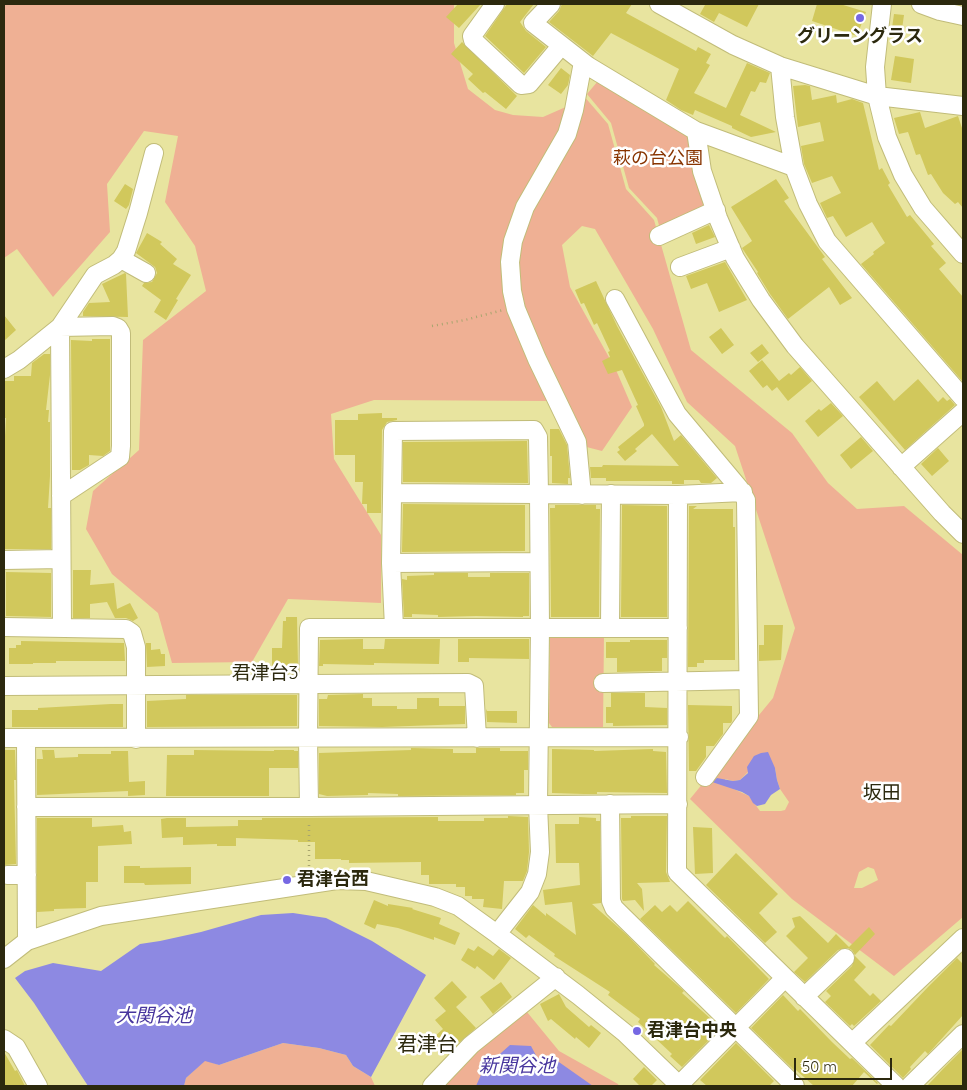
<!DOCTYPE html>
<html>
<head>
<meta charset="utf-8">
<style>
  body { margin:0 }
  #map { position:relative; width:967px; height:1090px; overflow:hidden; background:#e8e49f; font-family:Quicksand,sans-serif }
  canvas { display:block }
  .frame { position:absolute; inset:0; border:5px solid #2c290e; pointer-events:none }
  .scale { position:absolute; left:794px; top:1058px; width:98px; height:22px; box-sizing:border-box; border:2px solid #2c290e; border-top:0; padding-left:6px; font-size:15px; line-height:18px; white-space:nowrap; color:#2c290e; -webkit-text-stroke:4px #fff; paint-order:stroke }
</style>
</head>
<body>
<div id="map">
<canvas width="967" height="1090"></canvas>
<div class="frame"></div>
<div class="scale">50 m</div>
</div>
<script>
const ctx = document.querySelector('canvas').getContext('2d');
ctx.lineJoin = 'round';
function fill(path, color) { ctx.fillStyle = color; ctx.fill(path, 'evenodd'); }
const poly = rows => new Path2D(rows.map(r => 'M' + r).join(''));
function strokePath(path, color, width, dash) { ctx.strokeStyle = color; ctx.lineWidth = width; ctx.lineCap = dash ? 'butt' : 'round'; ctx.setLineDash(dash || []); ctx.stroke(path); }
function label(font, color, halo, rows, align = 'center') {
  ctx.font = font + ' Quicksand,"Noto Sans JP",sans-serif'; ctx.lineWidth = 5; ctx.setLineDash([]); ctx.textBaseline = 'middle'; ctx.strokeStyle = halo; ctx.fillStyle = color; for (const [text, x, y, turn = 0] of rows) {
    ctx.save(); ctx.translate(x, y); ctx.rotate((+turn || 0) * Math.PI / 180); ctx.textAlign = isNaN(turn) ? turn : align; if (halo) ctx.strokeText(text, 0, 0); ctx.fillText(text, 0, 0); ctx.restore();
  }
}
const green = poly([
  [4,4,454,4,454,43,468,89,495,110,513,115,543,117,568,106,583,95,608,124,626,189,654,220,691,350,792,433,828,483,857,509,904,506,963,555,963,917,894,976,792,899,690,799,773,698,795,628,735,446,687,402,653,329,595,229,582,226,562,245,570,287,616,370,632,407,602,451,575,444,549,401,374,400,331,414,334,459,381,535,381,603,288,599,252,662,172,663,158,613,112,574,86,529,93,491,139,450,143,340,206,291,195,246,165,202,178,136,144,131,107,184,110,232,53,297,17,249,4,258],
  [775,768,777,780,780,789,789,802,785,810,781,811,760,811,749,796,725,785,725,779,733,781,740,780,748,772],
  [868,867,874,869,878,880,862,888,854,888,859,872],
  [598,81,688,132,707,209,660,229,657,218,629,188,611,123,587,94],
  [552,635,604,635,603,727,552,727,549,723,550,638],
  [4,636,5,636,5,732,4,732],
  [527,1012,559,1051,618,1084,619,1086,439,1086,496,1031],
  [283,1043,319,1048,346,1055,353,1066,371,1077,375,1086,184,1086,186,1078,205,1060,219,1065]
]);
const water = poly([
  [768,752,775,768,777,780,780,789,771,795,765,804,757,806,753,803,749,796,742,792,712,782,717,778,733,781,740,780,748,773,747,767,754,756,761,753],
  [293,913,326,918,372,941,426,975,371,1077,353,1066,346,1055,319,1048,283,1043,219,1065,205,1061,186,1078,184,1086,88,1086,34,1003,15,978,25,971,53,963,101,971,140,944,160,941,201,932,261,915],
  [510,1045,531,1046,540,1063,556,1060,593,1086,476,1086,484,1068]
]);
const building = poly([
  [458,4,481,4,459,28,446,17],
  [507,4,534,4,520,22,526,31,546,47,524,73,485,36],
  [562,4,632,4,626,13,696,51,698,47,711,54,706,63,710,65,694,93,726,108,747,63,770,73,766,83,760,82,755,92,751,91,740,115,776,132,751,137,732,128,732,126,695,110,693,115,681,110,666,100,679,69,611,33,593,56,549,22,559,11],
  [702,4,759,4,747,27,719,13,714,22,700,14,705,5],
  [817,4,840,4,866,12,857,36,812,21],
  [894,14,904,15,902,29,892,28],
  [462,42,517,96,506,109,485,92,483,93,468,79,473,74,451,54],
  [895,56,914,59,911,83,891,80],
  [561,68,570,75,568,85,561,94,548,85],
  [805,85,810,86,812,100,836,95,837,103,852,99,863,103,879,170,882,168,890,183,888,185,907,217,910,215,934,244,931,246,946,263,939,269,963,297,963,382,861,264,874,254,873,252,885,243,872,222,846,237,833,216,827,218,820,203,841,193,832,176,812,183,804,164,801,146,824,141,820,122,798,127,793,86],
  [920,112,925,128,958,116,963,131,963,208,958,202,955,204,943,193,931,174,928,175,920,154,916,155,908,132,899,134,894,118],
  [776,179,789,198,784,201,825,257,822,259,852,298,840,305,829,287,788,319,770,294,757,273,758,272,742,248,752,241,731,207],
  [125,184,133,189,129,205,126,209,114,201],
  [709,225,715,237,696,244,692,233],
  [147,233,162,242,160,244,177,259,173,264,191,275,176,299,178,300,166,320,154,312,161,300,142,286,144,283,152,282,157,273,155,267,136,253],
  [725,262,747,300,719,312,707,283,691,289,686,276],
  [125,273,126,274,128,317,83,316,83,312,89,303,110,302,102,284],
  [596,281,617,326,661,407,674,441,681,435,717,478,711,483,701,483,699,480,684,480,684,484,672,484,672,481,606,481,606,478,591,478,590,467,602,467,603,465,679,466,652,434,635,449,637,451,625,461,617,452,620,450,618,447,644,426,644,424,636,406,638,405,622,370,608,374,602,361,610,357,608,352,610,351,597,323,594,325,584,303,581,304,575,290],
  [4,315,16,330,4,341],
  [721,328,734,345,722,354,709,337],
  [92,339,110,339,110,451,103,456,89,455,89,465,80,470,72,470,71,340,92,341],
  [762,344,769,353,758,362,750,353],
  [44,354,50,354,50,375,46,410,49,410,48,422,50,422,50,476,48,508,51,508,51,549,4,549,4,454,6,418,4,418,4,381,14,381,14,376,31,376,32,363],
  [762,360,779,381,789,373,791,375,800,367,812,381,788,401,777,387,772,391,767,385,763,388,749,371],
  [918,379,938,402,943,397,947,401,950,399,955,405,905,450,859,397,877,381,894,401],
  [831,403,843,416,818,437,805,421,819,409,821,411],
  [382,413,382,418,397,418,397,420,387,422,382,430,381,513,367,513,367,504,362,504,363,482,355,482,355,455,335,455,335,420,358,420,358,414],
  [550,429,559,429,567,445,570,478,568,478,568,484,552,483,552,456,550,456],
  [861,437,873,451,851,469,840,455],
  [527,441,528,483,403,482,403,442],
  [938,448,949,461,932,476,921,464],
  [403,504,525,505,525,551,402,552],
  [555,505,596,505,596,509,600,509,599,617,551,617,550,508,555,508],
  [622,505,667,506,667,617,621,617],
  [689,506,697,506,693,509,733,509,733,527,735,527,735,660,704,660,704,663,697,663,697,667,688,667],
  [73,570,91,570,90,585,114,583,117,609,130,603,138,618,133,621,126,618,115,618,107,602,90,604,90,618,73,618],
  [6,572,51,573,51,617,6,616],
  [434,573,468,573,468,577,490,577,490,573,529,573,529,616,523,616,523,617,476,616,438,617,438,615,412,614,412,617,404,617,402,579,407,580,407,576,434,575],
  [286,617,297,617,298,666,272,666,272,648,282,648,283,621,286,621],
  [764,625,783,625,781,660,759,661,759,645,764,645],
  [363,639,363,649,384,649,385,639,440,639,439,664,374,663,374,665,323,664,323,666,319,666,320,640],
  [458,639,529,639,529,659,469,658,469,662,458,662],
  [630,640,667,640,667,658,662,658,662,671,617,672,617,658,606,658,606,642,630,642],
  [21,641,124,643,125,661,56,661,56,663,33,663,33,664,9,664,9,648,16,648,16,645,21,645],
  [146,643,151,643,151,650,160,649,161,654,165,654,165,666,147,667],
  [611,693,645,693,645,707,667,708,667,725,613,726,613,723,606,723,606,707,611,707],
  [363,694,363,698,372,698,372,706,397,706,397,709,417,709,417,698,439,698,439,706,465,706,465,724,382,727,319,726,319,699,327,699,328,695],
  [186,695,297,695,297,726,147,727,147,701,186,699],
  [111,704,123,704,123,727,12,727,12,710,38,710,38,708],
  [688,705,732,706,732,721,731,723,723,723,723,734,714,746,706,746,706,757,696,771,689,771],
  [486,709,487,711,517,711,517,723,487,722],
  [411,748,453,749,453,753,476,753,476,748,500,748,500,751,528,751,528,770,524,770,524,793,516,793,516,795,398,796,398,794,368,793,368,795,327,796,319,794,319,753,411,750],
  [552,749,594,750,594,751,653,749,653,751,666,752,667,793,597,792,597,794,584,794,552,793],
  [4,750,15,750,16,780,14,780,16,864,4,865],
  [42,750,54,750,55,758,78,757,78,754,111,754,111,751,128,751,129,782,145,781,145,795,128,796,128,791,37,795,37,759,43,759],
  [194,750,274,751,274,750,294,750,294,751,298,751,298,768,269,768,269,796,166,796,167,755,194,755],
  [508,816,528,817,529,852,527,871,523,881,504,881,502,909,483,907,484,899,472,899,472,896,465,896,465,887,456,887,456,884,429,884,429,875,421,875,421,862,349,863,349,860,341,860,341,859,315,859,315,842,298,842,298,840,236,838,236,846,217,846,217,844,183,845,183,837,162,838,161,819,167,818,186,818,186,827,238,826,238,820,262,820,262,818,438,817,438,821,484,821,484,818,508,818],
  [631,816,667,816,666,872,670,882,637,883,642,889,644,911,635,900,623,901,622,899,621,818,631,818],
  [579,817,596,818,596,821,600,821,601,903,592,904,627,935,655,964,654,965,684,991,682,993,721,1028,682,1067,670,1056,672,1054,638,1022,640,1019,608,995,610,992,554,956,555,954,529,935,526,938,515,929,533,905,546,916,546,913,576,935,572,902,545,905,543,890,580,885,579,863,556,863,555,824,579,824],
  [37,818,92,818,92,827,123,825,124,832,131,831,132,844,98,846,98,882,86,882,86,908,54,909,54,911,37,912],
  [693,827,712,828,713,873,695,874],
  [736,853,778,894,759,913,777,932,765,943,706,885],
  [124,866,140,866,140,868,191,867,191,884,145,885,144,883,124,883],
  [374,900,388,906,388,904,413,908,412,909,441,918,439,924,460,933,455,945,434,937,434,940,398,928,377,924,375,929,364,924],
  [688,901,725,938,727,936,769,979,736,1013,640,919,655,905,662,912,670,905,677,912],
  [800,916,828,943,836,934,849,947,869,927,875,934,855,955,852,950,848,948,838,950,805,982,794,972,808,958,786,936,795,927,792,918],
  [478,946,493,956,499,949,511,958,494,980,477,966,475,969,461,960,468,948,474,951],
  [855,956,866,967,854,980,870,996,873,993,881,1001,854,1026,852,1024,850,1026,825,1002,831,996,826,991,852,966],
  [957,958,963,964,963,1015,928,1054,925,1051,910,1067,911,1069,903,1078,870,1045,889,1025,891,1026,928,987],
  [452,981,467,997,456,1007,476,1028,453,1048,446,1040,442,1044,435,1036,443,1029,435,1020,446,1011,434,998],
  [501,982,512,997,493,1014,480,997],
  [559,994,566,1007,589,1027,591,1025,601,1033,589,1048,576,1037,575,1039,551,1019,548,1021,540,1004],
  [783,995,798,1011,800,1009,832,1042,850,1059,852,1058,878,1083,877,1084,864,1072,852,1086,814,1086,796,1070,795,1071,751,1028],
  [736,1043,774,1081,769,1086,707,1086,700,1080],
  [963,1049,963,1086,927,1086,943,1069],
  [4,1052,15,1071,17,1070,25,1086,4,1086],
  [644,1067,657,1080,651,1086,640,1086,633,1079]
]);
const path = poly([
  [432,326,465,320,503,310],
  [309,871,309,821]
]);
const minor = poly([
  [495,4,472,36,473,40,521,85,529,84,561,46],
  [551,4,533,23,588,66,696,131,794,167],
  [659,4,733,45,780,66,877,96,963,106],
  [882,4,875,67,877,96,887,137,903,175,923,208,963,254],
  [921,4,940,11,963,16],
  [780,66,785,117,794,167,808,204,827,241,963,398],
  [696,131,702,171,718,218,735,258,761,300,795,346,942,513,963,534],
  [659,236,716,210],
  [121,259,146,273],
  [680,267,731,248],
  [615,299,677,414,739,488,746,500,749,716,705,777],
  [60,327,62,627],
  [60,327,113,326,118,328,121,333,121,446,120,457,61,496],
  [4,369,19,360,60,327,95,275,114,265,121,259,126,251,138,213,154,153],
  [901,467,963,412],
  [393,493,678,495,743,492],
  [582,495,577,442,537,359,516,309,512,291,510,262,513,241,525,207,567,134,574,110,583,62],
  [678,495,677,872,896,1086],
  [4,560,61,559],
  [391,563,539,562],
  [4,627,126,629,132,633,136,647,136,739],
  [394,627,391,563,393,431,534,430,538,437,539,494,540,628,538,805,540,852,537,874,530,892,497,934],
  [610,628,611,494],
  [603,683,748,680],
  [5,686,468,683,474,686,477,738],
  [6,738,679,737],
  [26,738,27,941],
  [610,804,611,901,614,908,795,1086],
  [26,807,309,807,678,804],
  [309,807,308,738,309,628,678,628],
  [7,875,27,875],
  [4,959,27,941,101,916,337,880,366,881,435,897,458,906,497,934,578,995,625,1033,680,1086],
  [804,997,845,958],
  [4,1039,16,1047,38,1086],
  [852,1043,963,938],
  [679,1085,784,979],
  [432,1086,471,1045,556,977],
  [910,1086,963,1034]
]);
const markers = [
  [860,18,5,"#7668e3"],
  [287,880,5,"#7668e3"],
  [637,1031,5,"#7668e3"]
];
const poiNames = [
  ["グリーングラス",860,37,"center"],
  ["君津台西",297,880],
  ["君津台中央",647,1031]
];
const parkNames = [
  ["萩の台公園",658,159]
];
const neighbourhoodNames = [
  ["君津台3",265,673],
  ["坂田",882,793]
];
const waterNames = [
  ["大関谷池",154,1016],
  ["新関谷池",517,1066]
];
const quarterNames = [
  ["君津台",427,1045]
];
fill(green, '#efb094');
fill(water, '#8d89e2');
fill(building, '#d1c85c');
strokePath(minor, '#c1bc79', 20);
strokePath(path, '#a8a56e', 2.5, [1, 4]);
strokePath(minor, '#fff', 18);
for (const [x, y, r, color] of markers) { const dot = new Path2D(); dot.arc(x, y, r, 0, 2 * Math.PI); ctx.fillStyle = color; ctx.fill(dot); strokePath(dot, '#fff', 2); }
label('bold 18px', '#2c290e', '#fff', poiNames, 'left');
label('18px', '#883400', '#fff', parkNames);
label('19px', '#2c290e', '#fff', neighbourhoodNames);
label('italic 19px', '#47359d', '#fff', waterNames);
label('20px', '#2c290e', '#fff', quarterNames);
</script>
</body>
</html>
